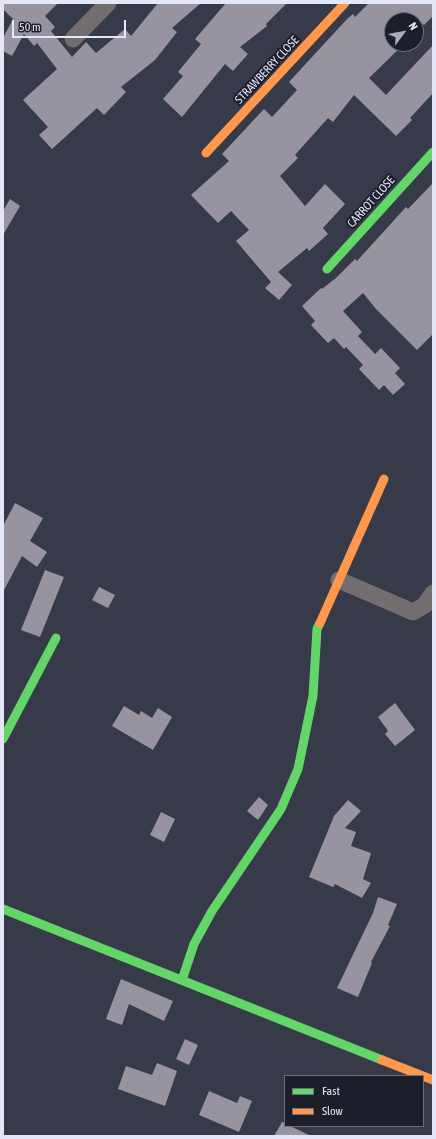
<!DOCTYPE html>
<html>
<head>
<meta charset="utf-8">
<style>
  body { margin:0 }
  #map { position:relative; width:436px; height:1139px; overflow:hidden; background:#373a48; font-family:"Asap Condensed",sans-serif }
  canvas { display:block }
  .frame { position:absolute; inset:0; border:4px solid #e4e7f7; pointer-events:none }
  .legend { position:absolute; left:284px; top:1075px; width:140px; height:52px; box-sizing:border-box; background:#1c1e29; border:1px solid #6c6e7b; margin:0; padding:5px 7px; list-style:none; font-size:12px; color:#e4e7f7 }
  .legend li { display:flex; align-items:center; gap:8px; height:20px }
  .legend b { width:20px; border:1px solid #6c6e7b }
  .north { position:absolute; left:384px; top:12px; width:40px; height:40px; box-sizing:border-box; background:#1c1e29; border:1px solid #6c6e7b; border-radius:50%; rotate:58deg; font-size:11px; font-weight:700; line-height:16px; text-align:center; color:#e4e7f7 }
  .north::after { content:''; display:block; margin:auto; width:14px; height:18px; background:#a7aaba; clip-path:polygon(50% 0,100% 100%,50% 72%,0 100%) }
  .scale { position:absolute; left:12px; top:20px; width:114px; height:18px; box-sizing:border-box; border:2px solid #e4e7f7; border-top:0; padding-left:5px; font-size:12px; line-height:14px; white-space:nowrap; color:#e4e7f7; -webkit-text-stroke:3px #1c1e29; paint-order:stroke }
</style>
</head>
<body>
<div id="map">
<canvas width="436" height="1139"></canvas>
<div class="frame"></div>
<ul class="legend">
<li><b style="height:5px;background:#63d668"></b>Fast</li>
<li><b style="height:5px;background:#ff974d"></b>Slow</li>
</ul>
<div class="north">N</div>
<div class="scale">50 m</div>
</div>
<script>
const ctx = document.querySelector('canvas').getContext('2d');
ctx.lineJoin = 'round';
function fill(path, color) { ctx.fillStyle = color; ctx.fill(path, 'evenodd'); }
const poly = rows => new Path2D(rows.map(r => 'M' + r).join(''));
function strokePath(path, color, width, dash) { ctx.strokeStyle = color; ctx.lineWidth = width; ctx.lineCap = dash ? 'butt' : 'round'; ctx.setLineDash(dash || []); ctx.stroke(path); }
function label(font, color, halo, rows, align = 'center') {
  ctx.font = font + ' "Asap Condensed",sans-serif'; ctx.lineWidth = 4; ctx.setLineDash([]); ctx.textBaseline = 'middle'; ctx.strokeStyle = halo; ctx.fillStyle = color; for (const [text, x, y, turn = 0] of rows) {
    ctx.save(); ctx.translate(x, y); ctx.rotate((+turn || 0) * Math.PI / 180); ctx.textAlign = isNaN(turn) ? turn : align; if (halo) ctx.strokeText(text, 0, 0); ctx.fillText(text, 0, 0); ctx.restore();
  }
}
const building = poly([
  [3,3,58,3,45,16,55,27,51,31,72,57,86,42,96,53,125,29,131,36,158,3,201,3,172,28,177,32,155,60,121,87,126,92,104,115,97,108,52,149,39,135,48,127,23,100,57,69,37,43,34,46,24,34,12,56,3,51,3,38,13,19,3,9],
  [226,3,287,3,266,24,267,26,240,47,248,54,233,71,225,64,182,117,163,99,183,76,178,72,201,44,195,39],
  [369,3,433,3,433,16,424,25,418,20,392,20,392,44,404,44,369,78,386,95,433,45,433,93,410,118,412,120,396,136,354,95,333,122,328,118,295,155,298,158,280,176,305,206,325,184,345,204,323,228,328,234,309,251,307,248,278,272,292,285,279,300,265,288,271,282,236,241,249,230,231,211,218,223,191,195,229,161,222,154,264,109,272,117,297,90,289,82,347,19,353,14,355,17],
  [433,183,433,334,417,350,376,309,363,293,343,311,362,332,358,336,375,354,381,348,400,368,395,373,405,384,393,395,384,385,379,390,359,369,363,365,346,347,344,349,334,338,328,343,311,325,315,321,302,306,321,288,322,289,336,278,355,259,357,261,406,207,408,209],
  [10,199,20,206,3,235,3,211],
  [15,503,43,518,30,541,47,552,37,567,22,556,3,592,3,526],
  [45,570,64,577,40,637,21,630],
  [99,587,115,595,108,608,92,600],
  [395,703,415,730,395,746,385,734,388,731,378,717],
  [124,706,139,715,141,711,152,718,158,708,172,717,153,750,112,726],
  [259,797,268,805,258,820,247,811],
  [348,800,361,811,345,828,356,832,351,846,371,853,363,879,371,883,362,898,335,884,333,887,309,877,334,816],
  [161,812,175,819,164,842,150,835],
  [378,897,397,904,388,925,390,926,371,962,372,963,358,997,337,988,373,913],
  [121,979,173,1001,164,1021,129,1004,122,1025,106,1019],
  [185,1039,198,1045,189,1065,176,1059],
  [157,1063,177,1071,165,1106,118,1089,126,1066,152,1075],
  [209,1091,237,1103,240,1096,252,1101,239,1132,199,1115],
  [282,1122,285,1123,285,1126,290,1126,311,1136,274,1136]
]);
const street = poly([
  [73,39,108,3],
  [339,580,413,612,425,605,433,593]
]);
const fast = poly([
  [327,269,433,152],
  [3,739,56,638],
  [3,909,382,1060],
  [182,980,194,944,212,911,281,809,298,769,313,696,317,629,320,623]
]);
const slow = poly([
  [206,153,345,3],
  [320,623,384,479],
  [382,1060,433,1080]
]);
const streetNames = [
  ["STRAWBERRY CLOSE",267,70,-47],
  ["CARROT CLOSE",371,202,-48]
];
fill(building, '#98949f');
strokePath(street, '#726e6f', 17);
strokePath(fast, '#63d668', 9);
strokePath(slow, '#ff974d', 9);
label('12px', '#e4e7f7', '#1c1e29', streetNames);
</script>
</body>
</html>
